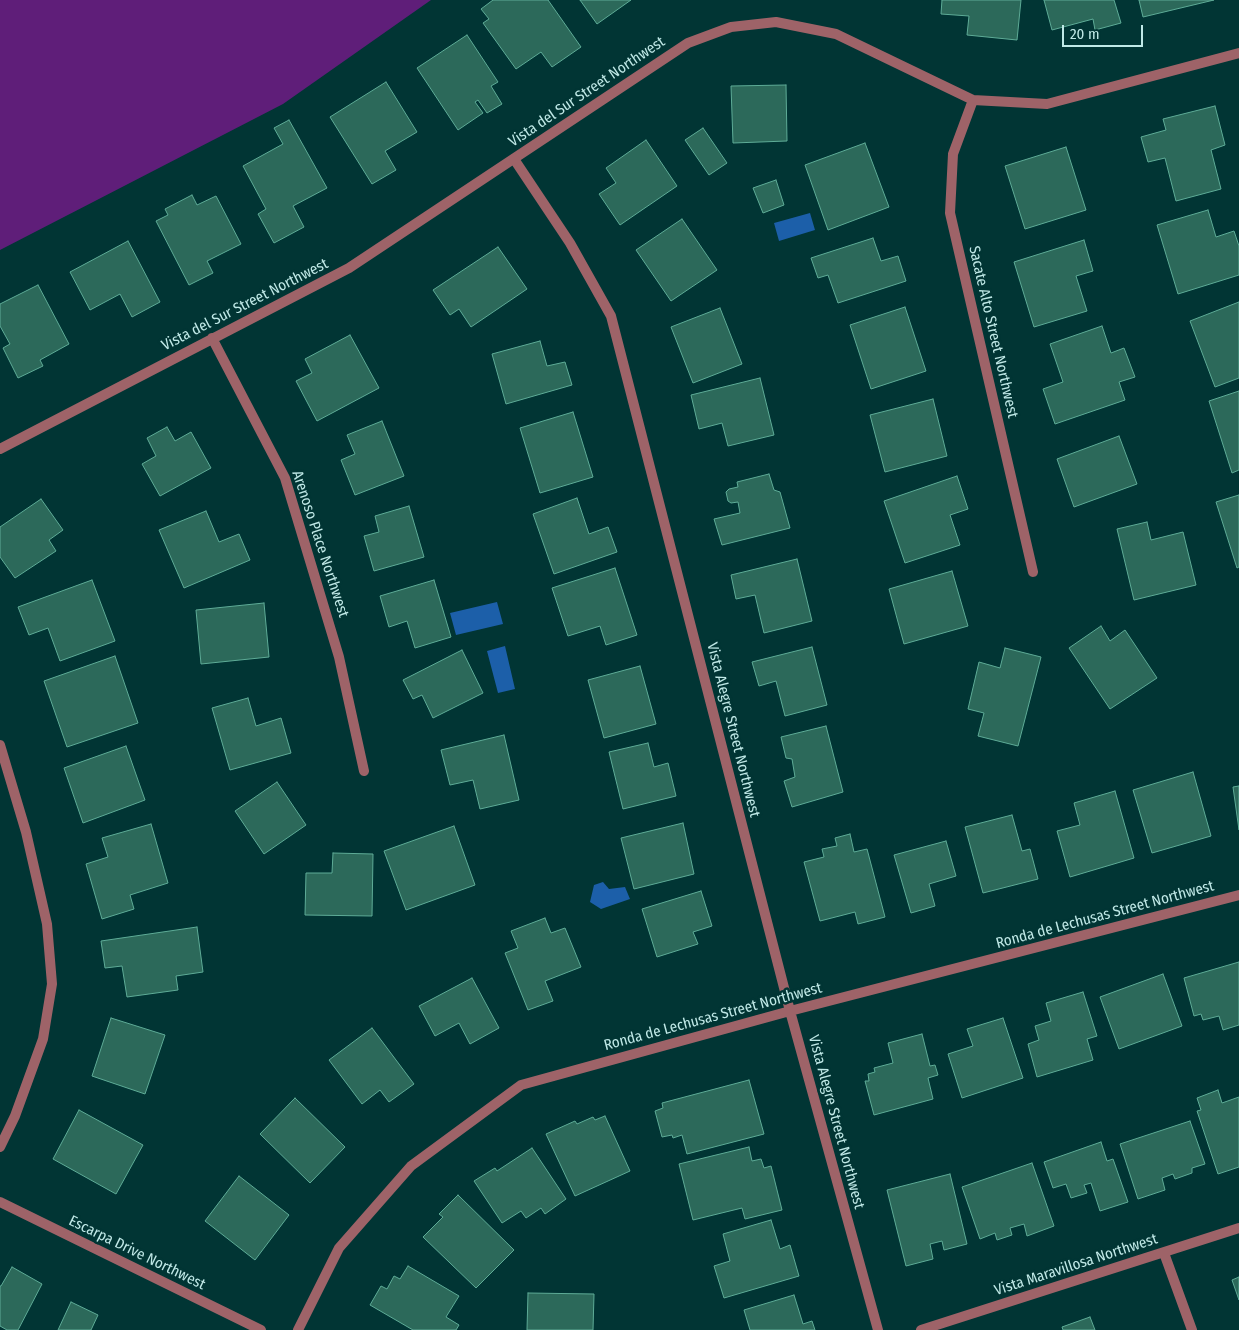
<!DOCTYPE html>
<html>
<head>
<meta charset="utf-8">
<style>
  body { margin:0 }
  #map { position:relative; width:1239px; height:1330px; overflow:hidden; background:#013534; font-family:"Fira Sans Condensed",sans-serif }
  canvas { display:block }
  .scale { position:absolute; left:1062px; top:25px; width:81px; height:22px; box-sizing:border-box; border:2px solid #c0e9e7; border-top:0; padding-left:6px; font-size:15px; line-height:18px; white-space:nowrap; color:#c0e9e7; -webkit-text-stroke:4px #013534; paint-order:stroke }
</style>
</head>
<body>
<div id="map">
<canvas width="1239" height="1330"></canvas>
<div class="scale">20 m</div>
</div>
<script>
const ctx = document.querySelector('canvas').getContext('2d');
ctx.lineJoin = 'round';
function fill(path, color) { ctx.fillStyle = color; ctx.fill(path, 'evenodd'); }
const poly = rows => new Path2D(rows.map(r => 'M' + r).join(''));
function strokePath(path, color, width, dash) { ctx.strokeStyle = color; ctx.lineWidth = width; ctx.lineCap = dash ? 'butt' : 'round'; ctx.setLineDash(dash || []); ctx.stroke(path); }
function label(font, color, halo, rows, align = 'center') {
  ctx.font = font + ' "Fira Sans Condensed",sans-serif'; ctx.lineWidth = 5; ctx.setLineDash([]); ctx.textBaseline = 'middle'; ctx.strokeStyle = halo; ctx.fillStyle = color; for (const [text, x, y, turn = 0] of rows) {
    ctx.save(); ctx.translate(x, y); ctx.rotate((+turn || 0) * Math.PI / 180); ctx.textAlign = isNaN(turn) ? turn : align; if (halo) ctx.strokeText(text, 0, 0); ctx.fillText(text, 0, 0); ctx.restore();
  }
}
const green = poly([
  [0,0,431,0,283,104,0,250]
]);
const water = poly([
  [810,213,815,230,779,241,774,223],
  [497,602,503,624,456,635,450,613],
  [505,646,515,689,498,693,487,651],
  [603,882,609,889,625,887,630,899,601,909,590,902,594,885]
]);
const building = poly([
  [493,0,548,0,581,47,552,67,541,52,516,69,483,23,489,19,481,9,493,0],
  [580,0,631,0,597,24,580,0],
  [942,0,1021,0,1017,40,967,35,969,16,941,14,942,0],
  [1044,0,1114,0,1121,23,1095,30,1093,19,1052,30,1044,0],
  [1139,0,1214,0,1143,17,1139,0],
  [467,35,498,82,491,86,502,104,487,113,478,100,475,102,483,113,458,130,417,68,467,35],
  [386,82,417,132,385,151,396,170,372,184,330,117,386,82],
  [786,85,787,141,733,143,731,86,786,85],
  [1215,106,1225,145,1211,150,1221,189,1176,201,1165,158,1148,162,1141,137,1166,130,1163,119,1215,106],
  [289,120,327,188,293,206,304,227,274,243,258,214,266,209,243,166,283,144,274,128,289,120],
  [703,128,727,163,709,175,685,140,703,128],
  [646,140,677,186,620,225,599,194,616,183,606,168,646,140],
  [865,143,889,207,828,230,805,165,865,143],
  [1066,147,1086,210,1025,229,1005,166,1066,147],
  [776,180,784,205,763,213,753,188,776,180],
  [192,195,197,205,216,196,241,244,207,261,213,273,189,285,156,221,168,215,165,209,192,195],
  [1208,210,1216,237,1234,231,1239,246,1239,275,1178,294,1157,225,1208,210],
  [682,219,717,270,671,301,636,250,682,219],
  [873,238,881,261,898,256,906,281,838,303,828,275,818,278,811,258,873,238],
  [1084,240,1093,271,1076,276,1087,311,1034,327,1014,262,1084,240],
  [128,241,160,302,132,317,120,294,90,310,70,272,128,241],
  [498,247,527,289,471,327,459,309,450,315,433,290,498,247],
  [38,285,69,344,40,360,43,366,18,378,3,348,10,344,0,326,0,304,38,285],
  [1239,302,1239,378,1215,387,1190,321,1239,302],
  [905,307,926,371,871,389,850,325,905,307],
  [720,308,742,364,693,383,671,327,720,308],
  [1102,326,1111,353,1124,348,1135,377,1119,382,1125,400,1055,424,1043,389,1063,382,1050,344,1102,326],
  [350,335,379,388,317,421,296,381,312,373,305,359,350,335],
  [540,341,547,366,565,362,572,385,506,404,492,354,540,341],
  [760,378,774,435,728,446,722,423,699,429,691,395,760,378],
  [1239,391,1239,470,1232,473,1209,401,1239,391],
  [933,399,947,456,885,472,870,415,933,399],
  [573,412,593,477,540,493,520,428,573,412],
  [382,421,404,476,355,495,341,460,355,454,347,435,382,421],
  [167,427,175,441,191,432,211,468,160,496,142,464,156,456,147,438,167,427],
  [1119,436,1137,484,1074,507,1057,459,1119,436],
  [769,474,774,490,780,492,790,528,722,545,714,519,740,513,738,502,731,503,728,501,726,492,729,489,738,487,737,482,769,474],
  [957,476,968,509,950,515,960,545,905,563,884,501,957,476],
  [1239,495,1239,567,1237,568,1216,502,1239,495],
  [577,498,589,534,608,527,617,552,554,574,533,514,577,498],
  [41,499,63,530,49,540,56,551,15,578,0,557,0,527,41,499],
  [409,506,424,557,374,571,364,536,379,532,375,516,409,506],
  [206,511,219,542,239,534,250,560,184,588,159,530,206,511],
  [1147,522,1151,540,1183,532,1196,585,1134,600,1117,529,1147,522],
  [797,559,812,621,764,633,755,595,736,599,731,575,797,559],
  [615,568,637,635,606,645,600,626,568,636,552,588,615,568],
  [952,571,968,626,904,644,889,589,952,571],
  [92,580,115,641,60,661,48,628,29,635,18,607,92,580],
  [434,580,451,637,415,648,407,621,389,627,380,596,434,580],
  [264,603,269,657,201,664,196,610,264,603],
  [1101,626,1110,641,1125,630,1157,678,1110,709,1069,648,1101,626],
  [812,647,827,705,785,716,776,681,759,686,752,662,812,647],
  [1005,648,1041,657,1018,746,978,736,984,713,968,709,979,662,1000,668,1005,648],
  [462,650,483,693,433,718,422,695,413,699,403,680,462,650],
  [115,656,138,723,67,747,44,681,115,656],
  [640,666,656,724,604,738,588,680,640,666],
  [248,698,256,726,281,718,291,753,230,770,212,708,248,698],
  [826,726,843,792,792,807,784,781,795,777,792,759,786,758,781,737,826,726],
  [504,735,519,800,480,809,473,780,450,785,441,750,504,735],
  [648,743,654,767,668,763,676,796,623,809,609,752,648,743],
  [126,746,145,800,83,823,64,768,126,746],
  [1193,772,1211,836,1152,853,1133,790,1193,772],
  [277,782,306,825,264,854,235,811,277,782],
  [1239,786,1239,830,1233,787,1239,786],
  [1115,791,1134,858,1070,877,1057,831,1080,825,1074,803,1115,791],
  [1012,815,1022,851,1030,849,1038,879,983,893,965,827,1012,815],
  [683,823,694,874,634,889,621,838,683,823],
  [151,824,168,883,130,895,134,909,102,919,86,864,108,857,102,838,151,824],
  [454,826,475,885,406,910,384,851,454,826],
  [850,834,854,852,867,849,885,917,858,924,855,912,820,921,804,862,824,857,822,849,837,846,835,838,850,834],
  [946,841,956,876,929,884,935,906,911,913,894,855,946,841],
  [333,853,373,854,372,916,305,915,306,873,332,873,333,853],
  [701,891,712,926,693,932,698,944,657,957,642,909,701,891],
  [545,918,551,933,565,928,581,967,545,981,553,1001,528,1010,505,953,518,948,511,931,545,918],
  [197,927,203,972,176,976,178,990,127,997,122,966,105,968,101,941,197,927],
  [1239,962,1239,1025,1223,1030,1219,1016,1203,1020,1201,1014,1194,1016,1184,978,1239,962],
  [1163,974,1182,1026,1119,1049,1100,997,1163,974],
  [472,978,499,1028,470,1044,459,1023,435,1036,419,1006,472,978],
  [1083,992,1097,1036,1087,1039,1093,1060,1037,1077,1028,1044,1039,1040,1035,1026,1051,1021,1046,1003,1083,992],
  [111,1018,165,1035,145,1094,92,1076,111,1018],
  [1003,1018,1023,1078,962,1098,948,1054,973,1046,967,1029,1003,1018],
  [372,1028,414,1084,389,1102,380,1090,362,1104,329,1060,372,1028],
  [922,1034,930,1066,935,1065,938,1075,928,1078,933,1099,874,1115,865,1081,869,1081,868,1074,875,1072,874,1068,893,1063,888,1043,922,1034],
  [749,1080,764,1134,687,1154,682,1135,673,1138,672,1135,662,1137,655,1111,663,1108,662,1103,749,1080],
  [1218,1090,1222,1103,1239,1097,1239,1167,1218,1174,1197,1111,1201,1110,1197,1098,1218,1090],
  [295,1098,345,1147,310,1183,260,1134,295,1098],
  [79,1110,143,1145,116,1194,53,1159,79,1110],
  [605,1116,630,1171,575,1196,546,1134,575,1121,577,1124,593,1117,595,1120,605,1116],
  [1190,1121,1205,1164,1192,1168,1192,1173,1175,1179,1173,1174,1162,1178,1165,1190,1138,1199,1120,1144,1190,1121],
  [1101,1142,1107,1161,1113,1159,1128,1202,1100,1211,1091,1183,1084,1185,1087,1193,1071,1198,1066,1184,1053,1188,1044,1162,1101,1142],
  [749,1147,752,1161,761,1159,764,1168,771,1166,782,1210,745,1219,742,1208,693,1220,679,1164,749,1147],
  [532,1148,566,1199,545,1214,541,1208,526,1218,521,1211,502,1223,474,1181,495,1168,497,1171,532,1148],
  [1032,1163,1054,1226,1027,1236,1024,1224,1010,1228,1012,1235,997,1240,995,1233,980,1239,962,1187,1032,1163],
  [950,1174,967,1244,944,1250,942,1241,930,1244,933,1259,906,1266,887,1190,950,1174],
  [239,1176,289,1215,255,1260,205,1221,239,1176],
  [458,1195,514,1250,476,1288,423,1237,443,1217,439,1214,458,1195],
  [771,1220,780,1249,790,1245,799,1276,724,1298,714,1266,730,1261,723,1234,771,1220],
  [408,1266,459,1296,446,1317,459,1325,456,1330,413,1330,370,1305,381,1286,387,1289,394,1276,400,1279,408,1266],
  [12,1267,42,1284,18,1330,7,1330,0,1326,0,1286,1,1286,12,1267],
  [1239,1277,1239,1300,1232,1280,1239,1277],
  [528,1293,594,1294,593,1330,527,1330,528,1293],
  [794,1295,803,1324,812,1321,815,1330,750,1330,744,1310,794,1295],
  [71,1302,98,1315,91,1330,58,1330,71,1302],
  [1090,1317,1095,1330,1063,1330,1062,1327,1090,1317]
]);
const minor = poly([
  [973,100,953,154,950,213,1033,572],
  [212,338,285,478,339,657,364,771],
  [0,449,349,268,688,43,731,27,776,22,836,34,973,100,1047,104,1239,53],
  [0,745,26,832,47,924,52,984,43,1039,15,1116,0,1147],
  [0,1202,261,1330],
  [1164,1253,1192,1330],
  [921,1330,1239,1228]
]);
const tertiary = poly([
  [514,159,570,243,611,316,790,1011,878,1330],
  [298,1330,339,1248,411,1166,521,1085,790,1011,1239,895]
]);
const streetNames = [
  ["Vista del Sur Street Northwest",587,92,-34],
  ["Vista del Sur Street Northwest",245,305,-27],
  ["Sacate Alto Street Northwest",993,332,77],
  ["Arenoso Place Northwest",320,544,72],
  ["Vista Alegre Street Northwest",733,730,76],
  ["Ronda de Lechusas Street Northwest",1105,915,-15],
  ["Ronda de Lechusas Street Northwest",713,1017,-15],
  ["Vista Alegre Street Northwest",836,1122,75],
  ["Escarpa Drive Northwest",137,1253,26],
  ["Vista Maravillosa Northwest",1076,1265,-18]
];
fill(green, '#5f1e79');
fill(water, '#1c5fa9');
fill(building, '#2c695a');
strokePath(building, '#5eac97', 1);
strokePath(minor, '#9e6368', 10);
strokePath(tertiary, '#9e6368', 10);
label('15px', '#c0e9e7', '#013534', streetNames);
</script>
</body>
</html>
